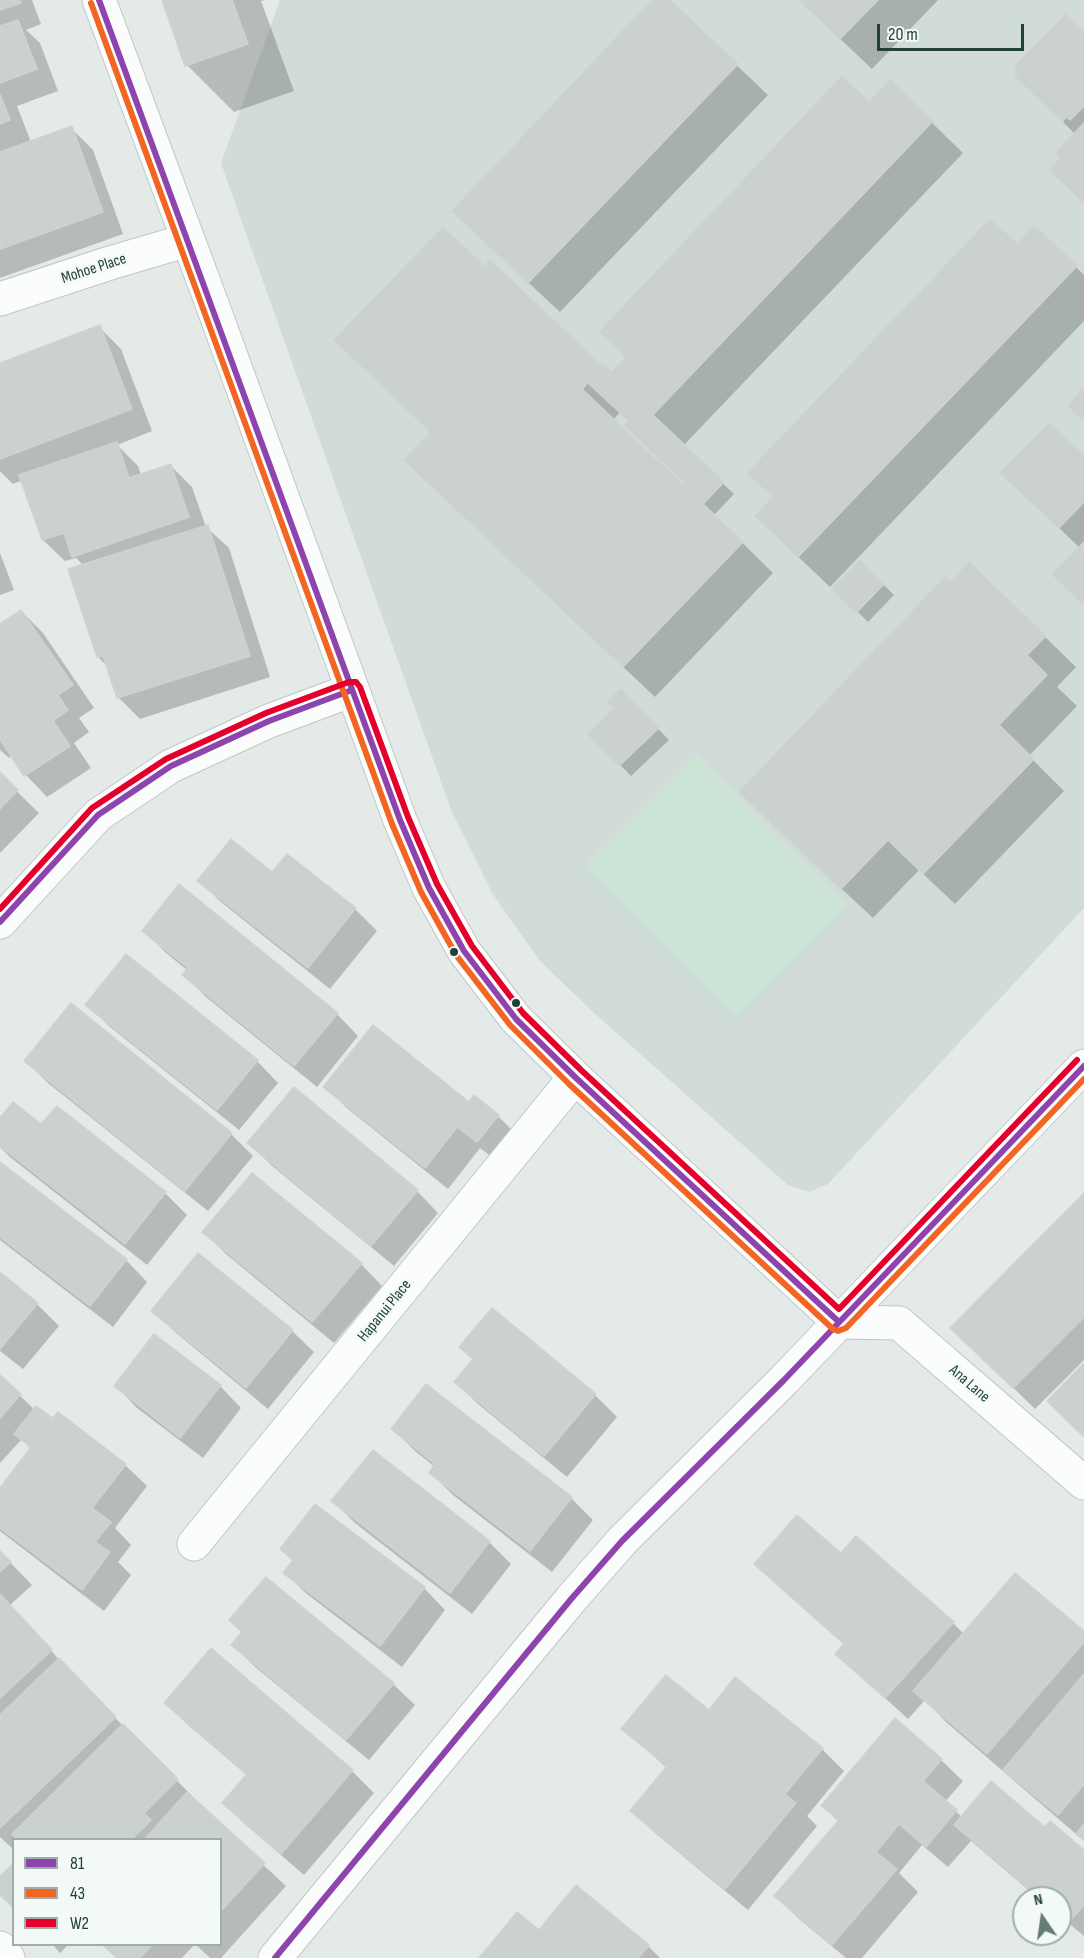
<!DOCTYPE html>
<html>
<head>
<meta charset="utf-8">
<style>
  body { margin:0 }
  #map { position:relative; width:1084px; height:1958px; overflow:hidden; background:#e4eae8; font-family:"Sofia Sans Condensed",sans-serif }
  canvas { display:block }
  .legend { position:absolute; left:12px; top:1838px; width:210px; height:108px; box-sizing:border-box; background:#f2f9f6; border:2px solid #9eafab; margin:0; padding:8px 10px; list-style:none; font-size:18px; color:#20403a }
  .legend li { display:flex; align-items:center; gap:12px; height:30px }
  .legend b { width:30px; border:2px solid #9eafab }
  .north { position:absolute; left:1012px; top:1886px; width:60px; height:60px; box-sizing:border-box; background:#f2f9f6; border:2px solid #9eafab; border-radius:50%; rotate:347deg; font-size:16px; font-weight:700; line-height:24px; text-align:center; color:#20403a }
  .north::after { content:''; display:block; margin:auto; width:21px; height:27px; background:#657c77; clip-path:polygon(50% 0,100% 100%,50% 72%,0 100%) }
  .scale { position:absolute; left:877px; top:24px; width:147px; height:27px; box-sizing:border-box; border:3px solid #20403a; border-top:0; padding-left:8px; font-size:18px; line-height:21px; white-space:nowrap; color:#20403a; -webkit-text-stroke:4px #f2f9f6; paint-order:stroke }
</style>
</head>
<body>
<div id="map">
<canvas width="1084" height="1958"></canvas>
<ul class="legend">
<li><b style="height:8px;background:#8e44ad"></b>81</li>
<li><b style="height:8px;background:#f26522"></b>43</li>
<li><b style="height:8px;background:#e4002b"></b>W2</li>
</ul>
<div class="north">N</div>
<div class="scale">20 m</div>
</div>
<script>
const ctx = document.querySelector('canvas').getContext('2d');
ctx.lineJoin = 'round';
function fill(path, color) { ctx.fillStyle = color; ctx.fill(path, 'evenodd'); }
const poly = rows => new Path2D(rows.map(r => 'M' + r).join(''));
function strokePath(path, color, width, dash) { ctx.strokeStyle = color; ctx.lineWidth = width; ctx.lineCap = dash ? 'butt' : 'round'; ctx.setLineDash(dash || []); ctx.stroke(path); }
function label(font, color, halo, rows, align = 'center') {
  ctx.font = font + ' "Sofia Sans Condensed",sans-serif'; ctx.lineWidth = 4.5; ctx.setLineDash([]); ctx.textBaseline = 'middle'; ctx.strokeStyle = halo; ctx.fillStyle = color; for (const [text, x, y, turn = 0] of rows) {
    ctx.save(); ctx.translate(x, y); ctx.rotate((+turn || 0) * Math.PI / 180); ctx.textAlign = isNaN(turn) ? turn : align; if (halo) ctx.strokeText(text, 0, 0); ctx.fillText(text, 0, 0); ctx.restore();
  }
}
const built = poly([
  [280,0,1084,0,1084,908,828,1184,809,1192,788,1185,594,1013,540,961,492,893,451,810,221,163]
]);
const green = poly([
  [697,755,848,905,736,1017,584,866]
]);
const shadow = poly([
  [0,0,32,0,41,24,26,30,40,43,58,91,17,106,31,142,71,128,93,150,123,234,0,278],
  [163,0,265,0,261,1,294,91,234,112,187,65],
  [654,0,668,0,768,95,560,312,485,242],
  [799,0,938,0,872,69],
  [1084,34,1084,202,1063,158,1075,134,1016,75],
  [890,82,963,153,683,446,734,494,714,515,773,573,655,697,437,491,433,433,485,269,611,374,627,358,601,332,869,104],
  [620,412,687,483,684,487,613,420],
  [1076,267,1084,275,1084,321,830,587,788,547],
  [99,327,121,349,152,431,117,445,138,466,141,475,170,465,192,487,206,527,229,548,270,677,140,719,118,697,108,667,98,657,83,565,76,558,65,561,43,540,23,480,13,484,0,471,0,365],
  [1084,457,1084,603,1080,548,1002,473],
  [0,553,14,590,0,595],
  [860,562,894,595,868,622,834,589],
  [950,584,1045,637,1076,667,1057,687,1077,706,1029,756,1064,791,955,904,919,870,873,918,771,823],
  [21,611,43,633,94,708,79,718,89,732,74,743,91,768,47,797,26,775,12,755,9,758,0,750,0,626],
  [621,691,669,740,631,776,590,734,616,709],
  [0,775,39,813,0,853],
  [287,856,355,909,377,931,330,989,221,902,199,881,272,874],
  [144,930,337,1014,358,1036,317,1087,206,997,184,975,188,971,165,952],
  [87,1005,257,1061,278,1083,239,1130,109,1026],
  [26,1061,231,1134,253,1156,208,1211,48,1083],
  [325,1087,469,1104,498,1116,520,1138,500,1163,480,1148,448,1189,347,1108],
  [0,1120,165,1193,187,1215,147,1265,10,1157,0,1147],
  [249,1143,417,1191,438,1213,394,1266,271,1165],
  [0,1164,126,1260,147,1282,113,1327,0,1240],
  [1084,1195,1084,1360,1035,1409,974,1349],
  [204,1232,361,1264,382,1286,334,1343,226,1254],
  [0,1274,37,1304,59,1326,23,1369,0,1351],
  [153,1310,292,1331,314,1352,268,1409,175,1332],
  [492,1310,595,1395,617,1417,567,1477,478,1404,456,1382,474,1361,461,1347],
  [0,1377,35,1410,125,1465,147,1486,115,1528,131,1545,118,1562,131,1575,104,1611,0,1531,0,1491,31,1449,22,1439,0,1463],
  [116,1386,220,1386,241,1408,203,1458,137,1408],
  [427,1386,571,1498,593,1520,552,1572,453,1495,431,1473,435,1467,415,1451,393,1429],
  [333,1501,489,1542,511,1564,472,1614,355,1523],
  [282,1549,424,1588,445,1610,402,1667,307,1594,285,1573,294,1561],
  [0,1552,32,1585,10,1605,72,1674,198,1802,197,1803,286,1886,221,1958,210,1958,195,1944,220,1944,220,1840,14,1840,14,1850,0,1837],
  [841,1555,953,1623,964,1634,1084,1633,1084,1841,946,1722,925,1700,908,1719,837,1654,845,1645,756,1564],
  [233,1645,393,1684,415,1705,369,1760,255,1667],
  [211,1650,352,1771,374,1793,304,1875,245,1824,224,1803,248,1776,188,1725,166,1703],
  [736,1680,822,1749,844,1771,807,1816,817,1826,748,1910,654,1832,632,1810,667,1768,623,1729,709,1713],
  [941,1760,963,1781,945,1802,962,1817,1045,1829,1084,1852,1084,1936,1060,1916,1060,1898,1038,1898,971,1841,948,1867,922,1845,899,1873,918,1892,862,1958,846,1958,798,1918,776,1896,839,1822,823,1806],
  [539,1932,648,1946,660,1958,481,1958],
  [52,1944,69,1944,60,1953],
  [101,1944,195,1944,182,1958,117,1958]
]);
const building = poly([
  [0,0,20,0,21,3,0,10,0,0],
  [162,0,232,0,248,44,185,66,162,0],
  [652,0,670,0,738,64,528,283,452,211,652,0],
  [799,0,878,0,840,39,799,0],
  [1066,14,1084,32,1084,106,1070,120,1066,117,1062,122,1014,75,1018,71,1014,67,1066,14],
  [18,20,37,69,0,83,0,26,18,20],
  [842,76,869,102,890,80,933,121,648,420,605,379,626,357,599,332,842,76],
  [0,94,10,120,0,124,0,94],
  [1084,123,1084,203,1049,170,1061,158,1056,152,1084,123],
  [72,126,103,212,0,249,0,152,72,126],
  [990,219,1017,243,1034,225,1077,266,798,557,755,516,773,497,747,473,990,219],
  [443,227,485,267,490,260,603,367,582,389,743,542,623,667,404,460,431,432,334,340,443,227],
  [100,325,132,409,0,459,0,363,100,325],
  [604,365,611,372,605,379,648,420,653,415,724,482,703,504,683,485,685,483,624,425,629,421,588,383,604,365],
  [1084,388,1084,421,1068,406,1084,388],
  [1049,423,1084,455,1084,502,1059,528,1000,473,1049,423],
  [117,442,129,478,171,464,189,517,72,557,64,533,42,540,19,475,117,442],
  [208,525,250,656,117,698,103,656,97,657,68,569,208,525],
  [1084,542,1084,605,1052,574,1084,542],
  [860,560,884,584,856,613,832,589,860,560],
  [969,562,1046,636,1027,655,1047,675,999,725,1034,759,923,874,888,840,841,889,739,792,945,577,950,582,969,562],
  [21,610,73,685,58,695,68,710,53,721,70,746,24,776,0,739,0,624,21,610],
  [621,689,659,728,619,766,588,734,614,708,607,702,621,689],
  [0,772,18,790,0,809,0,772],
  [231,839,272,872,287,854,356,908,308,968,197,881,231,839],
  [179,884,338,1013,294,1066,182,975,188,968,142,931,179,884],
  [126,954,258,1060,217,1110,85,1005,126,954],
  [71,1003,232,1133,185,1191,24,1061,71,1003],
  [373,1025,469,1102,474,1095,499,1115,477,1142,457,1127,425,1168,323,1087,373,1025],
  [294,1087,418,1190,371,1246,247,1143,294,1087],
  [13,1102,41,1124,57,1106,166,1192,125,1244,0,1146,0,1118,13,1102],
  [0,1162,127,1259,90,1306,0,1237,0,1162],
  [252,1173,362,1263,312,1322,202,1232,252,1173],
  [1084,1193,1084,1317,1013,1388,950,1328,1084,1193],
  [198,1253,293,1330,246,1388,151,1311,198,1253],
  [0,1272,38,1303,0,1349,0,1272],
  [492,1308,596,1394,544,1456,454,1382,473,1359,459,1347,492,1308],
  [154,1334,221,1385,180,1438,114,1386,154,1334],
  [1084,1363,1084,1437,1047,1401,1084,1363],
  [0,1375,21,1394,0,1418,0,1375],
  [426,1384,572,1497,530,1551,429,1473,435,1464,391,1429,426,1384],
  [36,1406,53,1418,58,1412,126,1464,92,1508,111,1522,95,1542,110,1552,82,1590,0,1528,0,1488,31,1447,14,1434,36,1406],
  [373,1450,490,1541,450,1593,331,1501,373,1450],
  [315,1504,425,1587,380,1646,283,1573,293,1560,280,1549,315,1504],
  [797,1515,841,1553,856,1536,954,1622,885,1698,835,1654,844,1644,754,1564,797,1515],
  [0,1551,11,1562,0,1572,0,1551],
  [1015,1573,1084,1631,1084,1642,987,1754,913,1691,1015,1573],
  [266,1577,394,1683,346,1740,231,1645,242,1632,229,1620,266,1577],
  [0,1594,52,1650,0,1698,0,1594],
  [211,1648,353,1770,281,1854,222,1803,247,1774,164,1703,211,1648],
  [59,1658,116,1717,0,1828,0,1715,59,1658],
  [1084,1674,1084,1784,1058,1815,1003,1770,1084,1674],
  [666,1675,709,1710,735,1677,823,1748,785,1794,796,1803,725,1889,630,1811,667,1766,621,1729,666,1675],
  [895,1718,942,1759,923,1781,957,1810,926,1847,899,1824,876,1852,897,1869,832,1945,774,1896,839,1820,821,1806,895,1718],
  [123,1724,178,1779,144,1813,151,1820,131,1840,17,1840,12,1834,123,1724],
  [991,1781,1045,1827,1050,1821,1084,1850,1084,1905,1069,1922,1060,1915,1060,1898,1040,1898,954,1825,991,1781],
  [187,1792,265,1863,220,1912,220,1840,144,1840,187,1792],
  [1084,1824,1084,1840,1076,1834,1084,1824],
  [14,1863,14,1908,0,1895,0,1876,14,1863],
  [576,1885,649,1945,638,1958,479,1958,517,1912,539,1930,576,1885],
  [102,1944,153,1944,140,1958,117,1958,102,1944]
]);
const street = poly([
  [0,299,110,263,188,240],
  [839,1322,899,1323,1084,1483],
  [194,1544,575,1077],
  [0,1948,8,1958]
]);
const secondary = poly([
  [99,0,212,304,400,820,429,888,464,951,516,1019,575,1077,839,1322],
  [0,922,98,815,171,766,269,721,352,690],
  [275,1958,572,1598,622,1541,784,1380,1084,1066]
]);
const bus1 = poly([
  [99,0,400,820,429,888,464,951,516,1019,575,1077,839,1322],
  [0,922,98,815,171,766,269,721,352,690],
  [275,1958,572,1598,622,1541,784,1380,1084,1066]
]);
const bus2 = poly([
  [91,3,392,824,421,892,456,955,510,1025,569,1084,833,1329,838,1331,846,1328,1084,1079]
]);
const bus3 = poly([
  [0,909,92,808,166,759,266,713,349,682,356,682,360,687,408,817,437,884,472,946,523,1013,581,1070,839,1309,1077,1060]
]);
const markers = [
  [454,952,5,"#20403a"],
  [516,1003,5,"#20403a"]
];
const streetNames = [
  ["Mohoe Place",94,269,-18],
  ["Hapanui Place",385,1311,-51],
  ["Ana Lane",969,1384,41]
];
fill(built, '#d1dcd8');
fill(green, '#cce4d6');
fill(shadow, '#0003');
fill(building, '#cbd1cf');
strokePath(building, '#cdd3d1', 1.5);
strokePath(street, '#c1c7c5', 35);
strokePath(secondary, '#bfc8c5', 35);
strokePath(street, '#fbfcfc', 33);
strokePath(secondary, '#fbfcfc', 33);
strokePath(bus1, '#8e44ad', 6);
strokePath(bus2, '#f26522', 6);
strokePath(bus3, '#e4002b', 6);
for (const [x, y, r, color] of markers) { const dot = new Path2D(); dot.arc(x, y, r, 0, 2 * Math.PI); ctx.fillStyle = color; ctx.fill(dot); strokePath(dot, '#f2f9f6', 2); }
label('16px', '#20403a', '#f2f9f6', streetNames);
</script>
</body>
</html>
